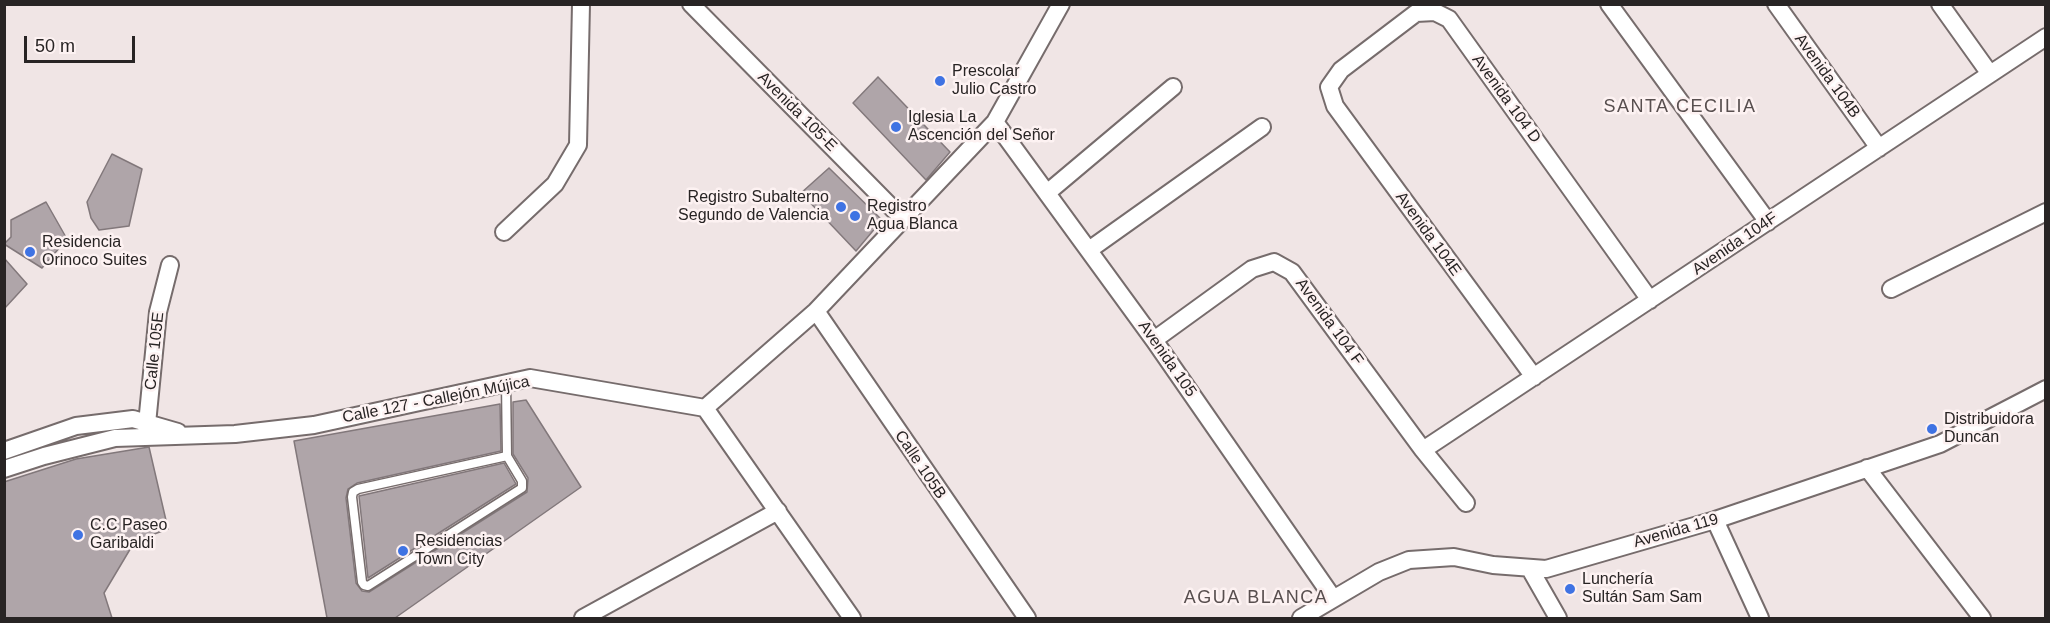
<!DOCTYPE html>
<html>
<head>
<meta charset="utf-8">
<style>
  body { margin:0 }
  #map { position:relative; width:2050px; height:623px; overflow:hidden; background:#f0e5e5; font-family:Helvetica,sans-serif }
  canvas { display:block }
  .frame { position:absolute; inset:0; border:6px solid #282424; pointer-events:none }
  .scale { position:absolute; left:24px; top:36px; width:111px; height:27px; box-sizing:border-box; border:3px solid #282424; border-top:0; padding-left:8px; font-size:18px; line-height:21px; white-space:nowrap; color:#282424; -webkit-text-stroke:4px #fdf2f2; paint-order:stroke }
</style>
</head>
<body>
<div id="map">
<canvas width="2050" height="623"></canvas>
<div class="frame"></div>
<div class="scale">50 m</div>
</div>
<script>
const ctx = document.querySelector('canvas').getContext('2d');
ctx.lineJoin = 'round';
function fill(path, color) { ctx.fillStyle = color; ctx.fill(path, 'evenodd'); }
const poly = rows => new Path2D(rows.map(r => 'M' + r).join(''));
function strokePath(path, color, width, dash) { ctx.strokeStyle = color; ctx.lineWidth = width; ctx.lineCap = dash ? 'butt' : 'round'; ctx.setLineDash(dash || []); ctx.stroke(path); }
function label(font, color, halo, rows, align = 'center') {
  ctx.font = font + ' Helvetica,sans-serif'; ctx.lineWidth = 5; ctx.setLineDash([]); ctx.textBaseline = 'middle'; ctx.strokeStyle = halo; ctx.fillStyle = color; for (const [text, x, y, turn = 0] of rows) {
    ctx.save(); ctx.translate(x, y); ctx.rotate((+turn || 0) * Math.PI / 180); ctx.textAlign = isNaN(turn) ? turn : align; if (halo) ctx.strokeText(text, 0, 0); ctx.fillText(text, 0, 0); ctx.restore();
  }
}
const building = poly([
  [878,77,950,152,926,180,853,103,878,77],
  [112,154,142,169,129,226,99,230,91,218,87,202,112,154],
  [829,168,882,220,856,251,801,193,829,168],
  [46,202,67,239,42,268,4,244,11,237,11,220,46,202],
  [4,258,27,284,4,309,4,258],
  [526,400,581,487,395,618,327,618,294,441,500,404,501,451,357,483,348,489,346,498,356,583,362,591,369,592,527,492,528,478,513,454,513,402,526,400],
  [149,447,168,529,135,541,104,593,112,618,4,618,4,482,76,459,149,447],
  [504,463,516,484,368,578,359,496,504,463]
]);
const service = poly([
  [506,383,507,456,522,481,522,488,368,586,364,585,362,582,352,497,353,492,358,489,507,456]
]);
const minor = poly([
  [691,4,903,219],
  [1609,4,1768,222],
  [1776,4,1879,148],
  [1940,4,1990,74],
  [995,122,1154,340,1333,598],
  [1047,193,1173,87],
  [504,232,555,184,578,145,581,4],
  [1089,250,1262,127],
  [1891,289,2046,212],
  [816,311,1027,618],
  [1154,340,1252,269,1274,262,1292,272,1423,450,1466,503],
  [1534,377,1335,106,1329,87,1341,70,1416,13,1435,12,1449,19,1650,300],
  [705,408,852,618],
  [146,434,158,312,170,265],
  [1423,450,2046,37],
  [4,451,76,426,133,419,178,432],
  [1867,468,1982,618],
  [4,469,44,456,115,438,235,434,314,425,530,378,705,408,816,311,995,122,1061,4],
  [1715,520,1760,618],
  [1530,569,1558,618],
  [583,618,778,511],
  [1301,618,1379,572,1409,560,1454,557,1493,565,1546,569,1715,520,1940,444,2046,389]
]);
const markers = [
  [940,81,6,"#3f73e3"],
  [896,127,6,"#3f73e3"],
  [841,207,6,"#3f73e3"],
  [855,216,6,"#3f73e3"],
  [30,252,6,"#3f73e3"],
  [1932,429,6,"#3f73e3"],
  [78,535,6,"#3f73e3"],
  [403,551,6,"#3f73e3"],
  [1570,589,6,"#3f73e3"]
];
const poiNames = [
  ["Prescolar",952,72],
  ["Julio Castro",952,90],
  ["Iglesia La",908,118],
  ["Ascención del Señor",908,136],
  ["Registro Subalterno",829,198,"right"],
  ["Segundo de Valencia",829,216,"right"],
  ["Registro",867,207],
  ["Agua Blanca",867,225],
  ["Residencia",42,243],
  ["Orinoco Suites",42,261],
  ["Distribuidora",1944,420],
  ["Duncan",1944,438],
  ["C.C Paseo",90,526],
  ["Garibaldi",90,544],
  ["Residencias",415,542],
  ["Town City",415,560],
  ["Lunchería",1582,580],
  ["Sultán Sam Sam",1582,598]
];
const streetNames = [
  ["Avenida 104B",1827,76,54],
  ["Avenida 104 D",1506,99,54],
  ["Avenida 105-E",797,112,45],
  ["Avenida 104E",1428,234,54],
  ["Avenida 104F",1735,244,-34],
  ["Avenida 104 F",1329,322,54],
  ["Calle 105E",155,351,-84],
  ["Avenida 105",1167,359,55],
  ["Calle 127 - Callejón Mújica",436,400,-11],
  ["Calle 105B",920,465,56],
  ["Avenida 119",1676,531,-16]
];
const neighbourhoodNames = [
  ["SANTA CECILIA",1680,107],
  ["AGUA BLANCA",1256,598]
];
fill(building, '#afa5a9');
strokePath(building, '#82787b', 1.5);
strokePath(service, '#766c6c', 11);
strokePath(minor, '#766c6c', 20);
strokePath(service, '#fff', 8);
strokePath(minor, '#fff', 16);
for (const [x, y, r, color] of markers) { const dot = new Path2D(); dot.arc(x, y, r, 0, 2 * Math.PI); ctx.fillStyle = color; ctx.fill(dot); strokePath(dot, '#fdf2f2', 2); }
label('16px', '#282424', '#fdf2f2', poiNames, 'left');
label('16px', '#282424', '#fdf2f2', streetNames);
ctx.letterSpacing = '1.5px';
label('18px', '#584f4f', '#fdf2f2', neighbourhoodNames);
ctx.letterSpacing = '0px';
</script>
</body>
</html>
